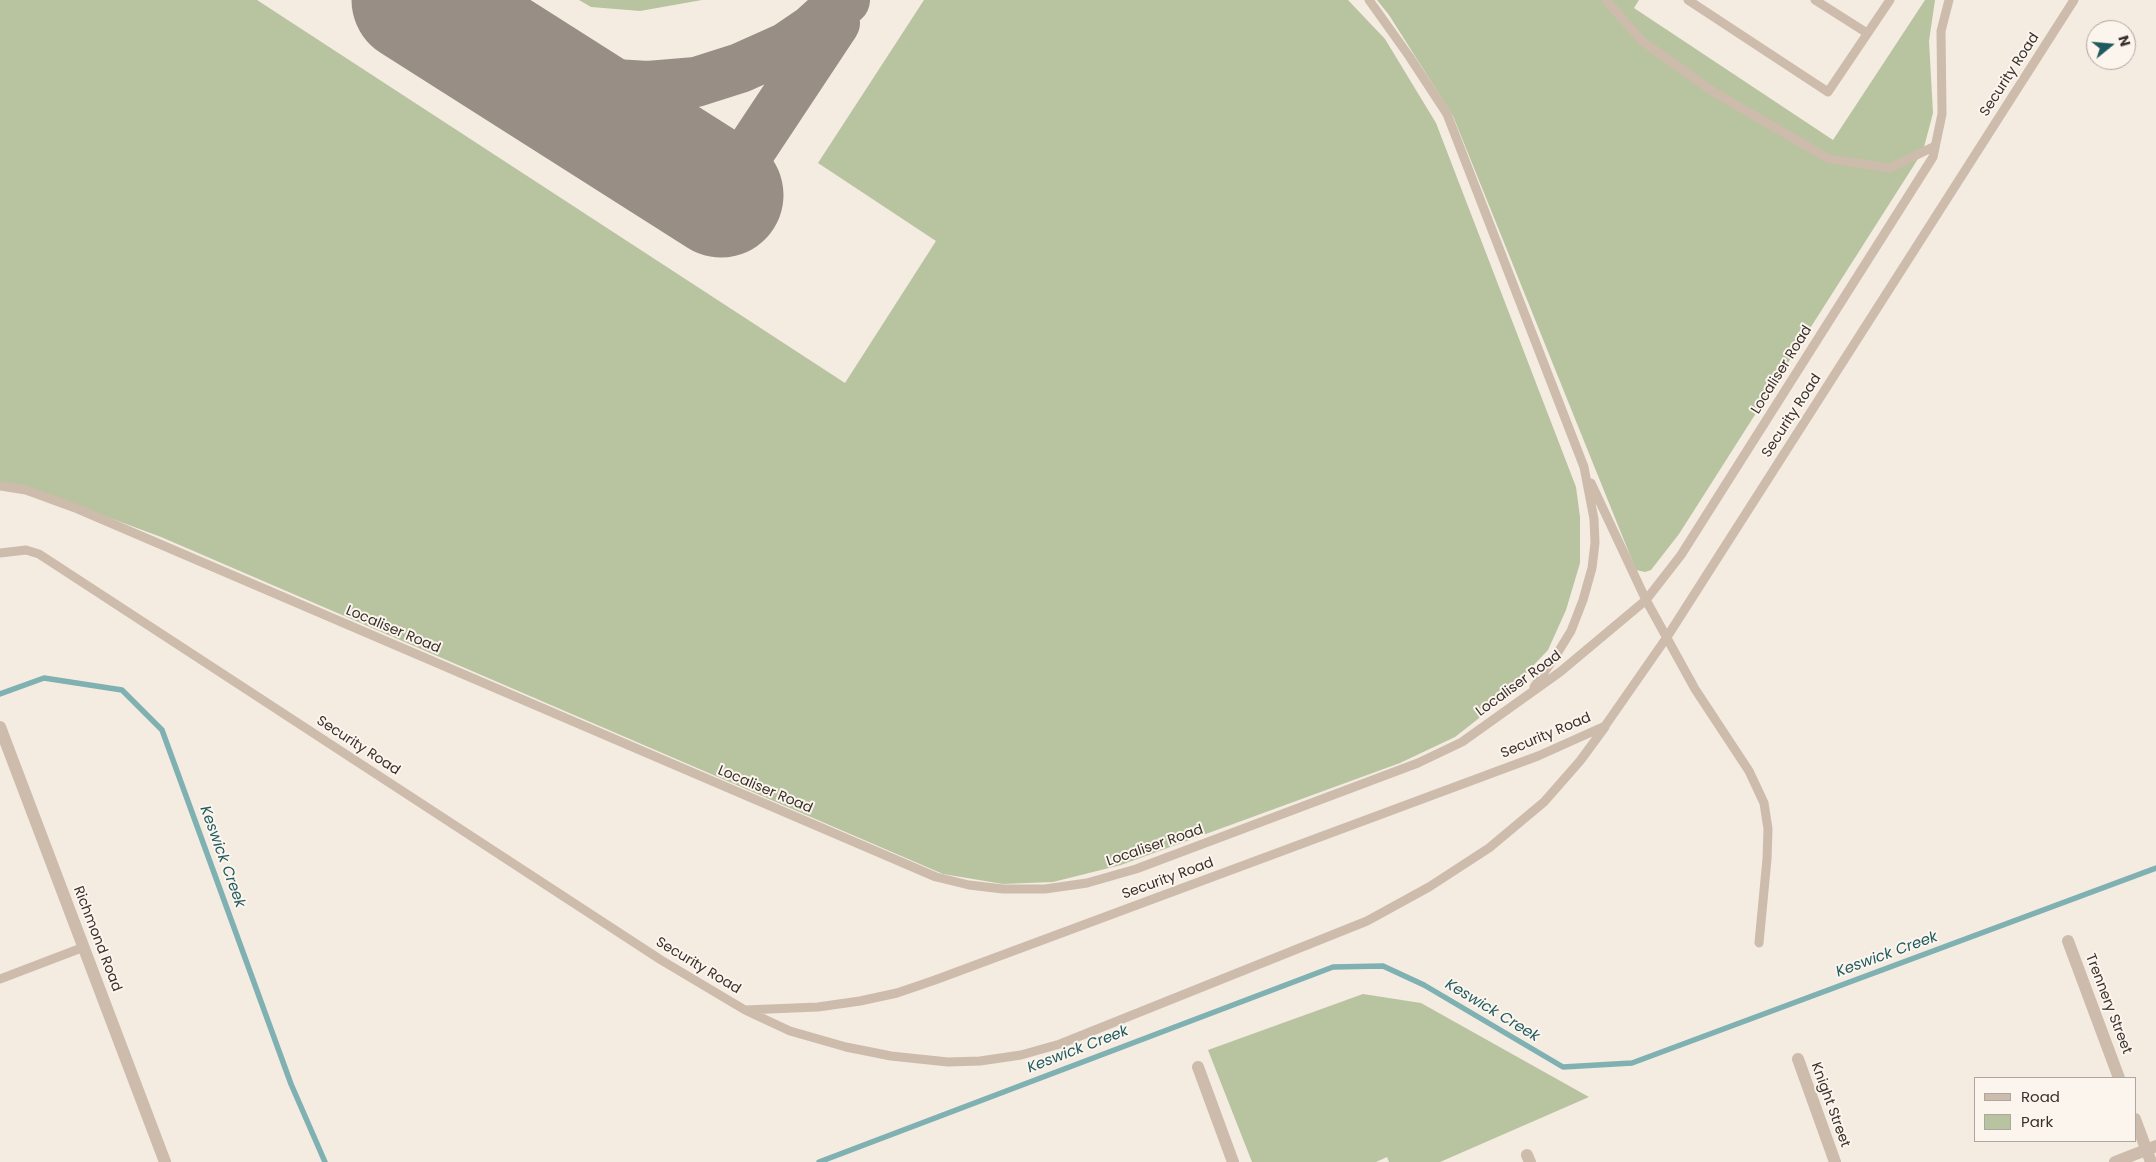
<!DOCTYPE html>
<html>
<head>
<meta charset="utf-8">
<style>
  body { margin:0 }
  #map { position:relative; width:2156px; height:1162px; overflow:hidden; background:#f4ebe1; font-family:Poppins,sans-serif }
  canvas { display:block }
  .legend { position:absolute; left:1974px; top:1077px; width:162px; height:65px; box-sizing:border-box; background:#fbf5ee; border:1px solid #aea6a0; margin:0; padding:6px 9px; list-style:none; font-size:15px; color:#3b302b }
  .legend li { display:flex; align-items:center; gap:10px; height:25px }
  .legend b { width:25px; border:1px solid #aea6a0 }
  .north { position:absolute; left:2086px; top:20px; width:50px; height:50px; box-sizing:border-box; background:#fbf5ee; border:1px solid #aea6a0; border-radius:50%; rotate:73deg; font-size:14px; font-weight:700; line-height:20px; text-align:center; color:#3b302b }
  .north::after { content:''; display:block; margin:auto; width:18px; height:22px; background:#1f5a5e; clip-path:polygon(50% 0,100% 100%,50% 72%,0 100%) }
</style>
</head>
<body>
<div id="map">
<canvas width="2156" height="1162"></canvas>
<ul class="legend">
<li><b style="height:6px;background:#cdbbac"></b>Road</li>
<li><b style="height:14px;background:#b8c4a0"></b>Park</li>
</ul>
<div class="north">N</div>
</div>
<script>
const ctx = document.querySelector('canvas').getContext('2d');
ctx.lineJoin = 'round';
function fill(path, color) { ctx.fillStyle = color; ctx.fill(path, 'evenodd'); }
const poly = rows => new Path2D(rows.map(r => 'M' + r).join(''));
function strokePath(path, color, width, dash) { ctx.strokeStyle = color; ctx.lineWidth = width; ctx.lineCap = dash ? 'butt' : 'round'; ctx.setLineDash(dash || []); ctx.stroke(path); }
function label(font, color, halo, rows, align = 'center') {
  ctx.font = font + ' Poppins,sans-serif'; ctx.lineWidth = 4; ctx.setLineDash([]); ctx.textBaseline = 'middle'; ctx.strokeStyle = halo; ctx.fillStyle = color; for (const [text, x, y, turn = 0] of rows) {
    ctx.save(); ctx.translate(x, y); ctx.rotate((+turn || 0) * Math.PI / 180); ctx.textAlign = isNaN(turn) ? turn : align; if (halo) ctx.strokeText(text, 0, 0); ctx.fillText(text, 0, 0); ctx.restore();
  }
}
const green = poly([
  [0,0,257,0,845,383,936,241,818,163,924,0,1348,0,1385,39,1436,123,1576,487,1580,517,1580,563,1566,610,1548,650,1497,704,1455,737,1400,763,1121,865,1053,882,1003,884,943,874,161,537,24,486,0,482],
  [579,0,702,0,640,11,591,7],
  [1377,0,1639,0,1634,8,1833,140,1925,0,1935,0,1929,41,1933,113,1923,151,1679,534,1651,570,1645,572,1636,570,1453,116,1389,15],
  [1363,994,1421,1003,1589,1097,1440,1162,1389,1162,1387,1157,1376,1162,1252,1162,1208,1050]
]);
const stream = poly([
  [0,694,44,678,122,690,162,730,291,1084,325,1162],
  [819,1162,1333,967,1383,966,1424,985,1563,1067,1632,1063,2156,868]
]);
const taxiway = poly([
  [500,56,547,73,581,82,648,86,696,82,740,68,787,47,812,30,845,0],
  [721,195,835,23]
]);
const runway = poly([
  [414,0,721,195]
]);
const lane = poly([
  [1369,0,1409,56,1447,114,1584,467,1594,519,1595,543,1592,568,1583,600,1571,631,1555,657,1534,687],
  [1606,0,1642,41,1712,91,1829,159,1890,168,1935,146],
  [1688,0,1828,92,1890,0],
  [1815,0,1867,33],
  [1591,483,1646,600,1695,689,1749,771,1764,803,1768,829,1767,859,1759,943],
  [0,486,26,490,78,509,936,877,969,885,1003,889,1045,889,1087,883,1136,869,1418,763,1462,742,1560,672,1646,600,1681,555,1933,157,1942,114,1941,31,1949,0],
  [0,553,26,550,39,554,661,960,745,1010,818,1007,860,1001,897,993,935,980,1538,756,1605,726,1667,637,2074,0],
  [0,979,84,947],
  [747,1011,790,1031,846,1047,891,1056,948,1062,980,1061,1021,1055,1060,1044,1367,921,1429,887,1489,848,1544,802,1580,761,1605,727]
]);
const street = poly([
  [0,727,165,1162],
  [2068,941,2119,1078],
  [1798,1059,1835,1162],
  [1198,1067,1233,1162],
  [2135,1119,2151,1162],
  [1527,1155,1530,1162],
  [2115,1162,2156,1146]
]);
const streetNames = [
  ["Security Road",2010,75,-57],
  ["Localiser Road",1782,370,-58],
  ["Security Road",1792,416,-57],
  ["Localiser Road",393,630,23],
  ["Localiser Road",1519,684,-36],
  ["Security Road",1546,736,-23],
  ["Security Road",358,746,33],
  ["Localiser Road",765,790,23],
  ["Localiser Road",1155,846,-19],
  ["Security Road",1168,879,-20],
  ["Richmond Road",97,939,69],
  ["Security Road",698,966,31],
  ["Trennery Street",2108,1004,69],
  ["Knight Street",1830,1105,70]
];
const waterNames = [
  ["Keswick Creek",222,857,70],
  ["Keswick Creek",1887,955,-20],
  ["Keswick Creek",1492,1011,31],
  ["Keswick Creek",1078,1050,-21]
];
fill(green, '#b8c4a0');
strokePath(stream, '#7fb0b2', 5.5);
strokePath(taxiway, '#988e86', 50);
strokePath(runway, '#988e86', 125);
strokePath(lane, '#cdbbac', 9);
strokePath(street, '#cdbbac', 12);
label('14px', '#3b302b', '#fbf5ee', streetNames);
label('italic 15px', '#1f5a5e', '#fbf5ee', waterNames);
</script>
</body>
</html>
